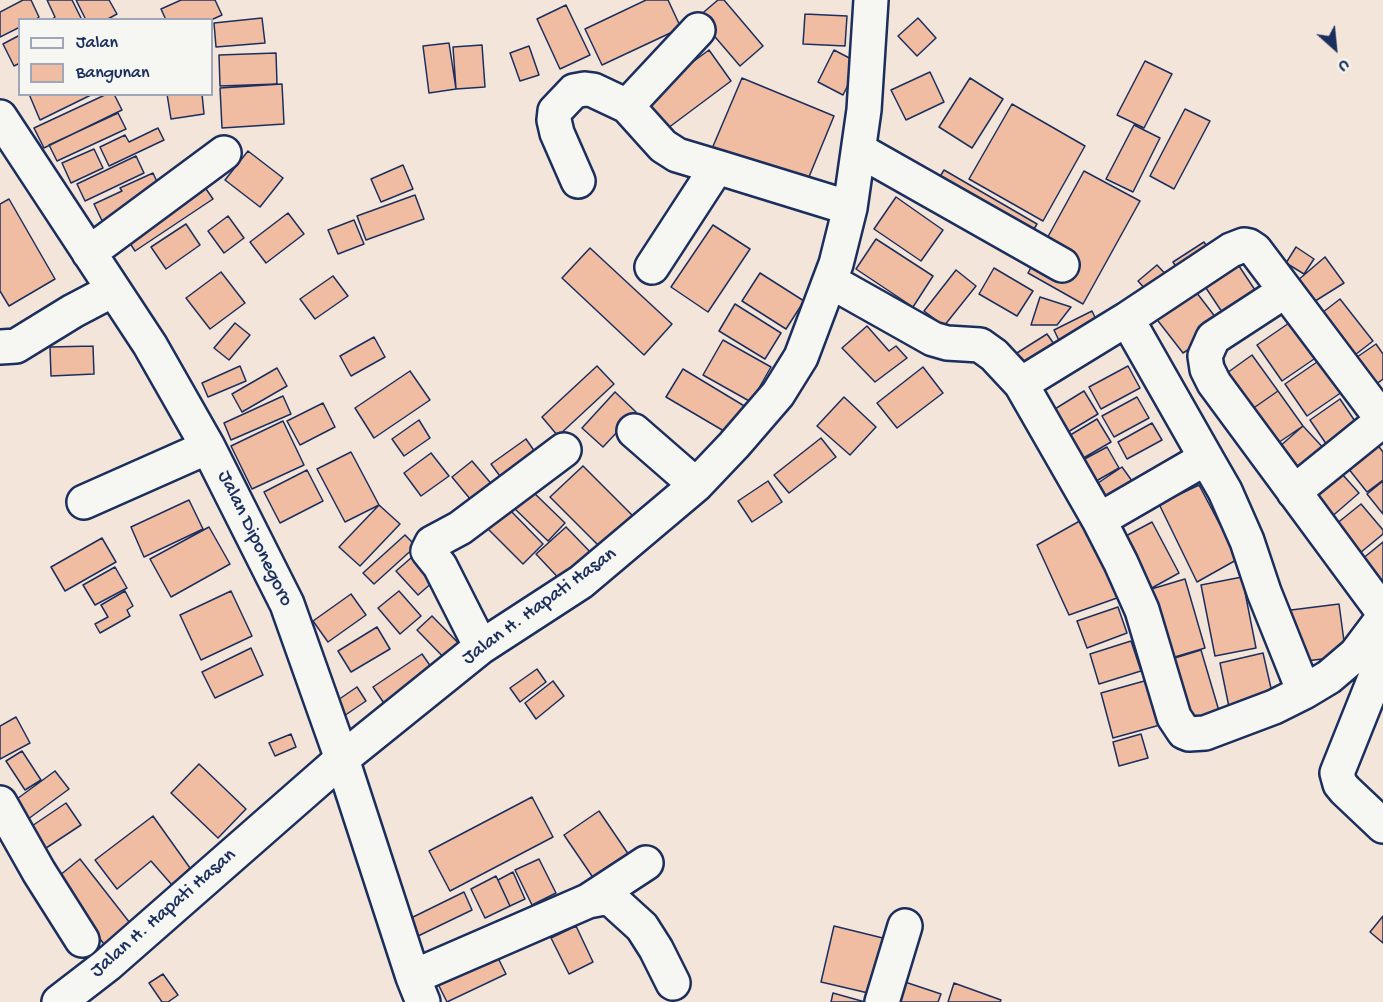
<!DOCTYPE html>
<html>
<head>
<meta charset="utf-8">
<style>
  body { margin:0 }
  #map { position:relative; width:1383px; height:1002px; overflow:hidden; background:#f4e5da; font-family:"Gochi Hand",sans-serif }
  canvas { display:block }
  .legend { position:absolute; left:18px; top:18px; width:195px; height:78px; box-sizing:border-box; background:#f6f6f2; border:2px solid #9ea6b7; margin:0; padding:8px 10px; list-style:none; font-size:18px; color:#1b2f5e }
  .legend li { display:flex; align-items:center; gap:12px; height:30px }
  .legend b { width:30px; border:2px solid #9ea6b7 }
  .north { position:absolute; left:1305px; top:18px; width:60px; height:60px; -webkit-text-stroke:4px #f6f6f2; paint-order:stroke; rotate:153deg; font-size:16px; font-weight:700; line-height:24px; text-align:center; color:#1b2f5e }
  .north::after { content:''; display:block; margin:auto; width:21px; height:27px; background:#1b2f5e; clip-path:polygon(50% 0,100% 100%,50% 72%,0 100%) }
</style>
</head>
<body>
<div id="map">
<canvas width="1383" height="1002"></canvas>
<ul class="legend">
<li><b style="height:8px;background:#f6f6f2"></b>Jalan</li>
<li><b style="height:16px;background:#f1bda2"></b>Bangunan</li>
</ul>
<div class="north">U</div>
</div>
<script>
const ctx = document.querySelector('canvas').getContext('2d');
ctx.lineJoin = 'round';
function fill(path, color) { ctx.fillStyle = color; ctx.fill(path, 'evenodd'); }
const poly = rows => new Path2D(rows.map(r => 'M' + r).join(''));
function strokePath(path, color, width, dash) { ctx.strokeStyle = color; ctx.lineWidth = width; ctx.lineCap = dash ? 'butt' : 'round'; ctx.setLineDash(dash || []); ctx.stroke(path); }
function label(font, color, halo, rows, align = 'center') {
  ctx.font = font + ' "Gochi Hand",sans-serif'; ctx.lineWidth = 6; ctx.setLineDash([]); ctx.textBaseline = 'middle'; ctx.strokeStyle = halo; ctx.fillStyle = color; for (const [text, x, y, turn = 0] of rows) {
    ctx.save(); ctx.translate(x, y); ctx.rotate((+turn || 0) * Math.PI / 180); ctx.textAlign = isNaN(turn) ? turn : align; if (halo) ctx.strokeText(text, 0, 0); ctx.fillText(text, 0, 0); ctx.restore();
  }
}
const building = poly([
  [23,0,31,0,39,17,35,20,20,20,20,27,0,37,0,12,23,0],
  [47,0,72,0,82,20,51,20,55,17,47,0],
  [76,0,109,0,117,14,106,20,86,20,76,0],
  [181,0,215,0,222,15,211,20,166,20,161,9,181,0],
  [646,0,668,0,681,28,602,65,585,29,646,0],
  [718,0,724,0,763,46,740,66,698,17,718,0],
  [566,5,590,55,560,69,537,19,566,5],
  [805,14,847,16,845,46,803,44,805,14],
  [262,18,265,43,216,47,214,23,262,18],
  [918,18,936,38,917,56,898,36,918,18],
  [20,35,20,63,14,66,3,44,20,35],
  [449,43,456,89,429,93,423,46,449,43],
  [482,45,485,87,456,89,453,47,482,45],
  [529,46,539,75,520,81,510,53,529,46],
  [709,50,731,81,660,134,637,103,709,50],
  [834,50,859,63,843,95,818,82,834,50],
  [276,53,277,84,220,86,219,55,276,53],
  [1145,61,1172,74,1144,128,1117,115,1145,61],
  [930,72,944,102,906,120,891,90,930,72],
  [742,78,834,116,804,189,711,151,742,78],
  [970,78,1003,99,972,148,939,127,970,78],
  [282,84,284,124,222,128,220,88,282,84],
  [29,94,93,94,40,120,29,94],
  [107,94,114,94,122,110,44,148,34,128,107,94],
  [167,94,202,94,204,114,171,119,167,94],
  [1012,104,1085,146,1043,221,969,179,1012,104],
  [1185,109,1210,121,1174,189,1150,176,1185,109],
  [118,113,126,129,57,161,49,145,118,113],
  [1134,125,1160,138,1133,192,1106,179,1134,125],
  [158,128,164,140,109,166,100,147,125,135,129,142,158,128],
  [94,149,103,168,71,183,62,163,94,149],
  [248,151,283,178,260,207,225,180,248,151],
  [136,156,144,173,85,201,77,184,136,156],
  [403,165,413,189,381,202,371,179,403,165],
  [944,170,1037,224,1016,259,923,205,944,170],
  [1084,171,1140,201,1083,304,1028,273,1084,171],
  [153,173,163,195,105,227,94,204,122,191,120,188,153,173],
  [204,186,213,199,135,251,126,237,204,186],
  [415,195,424,219,366,240,357,216,415,195],
  [896,197,943,230,921,261,874,229,896,197],
  [9,199,55,279,9,306,0,291,0,204,9,199],
  [288,213,304,234,266,263,250,242,288,213],
  [228,216,244,238,224,253,208,231,228,216],
  [354,220,364,244,338,254,328,230,354,220],
  [186,224,200,245,166,269,151,247,186,224],
  [713,225,750,249,708,312,671,287,713,225],
  [876,239,933,276,913,307,856,269,876,239],
  [1204,242,1215,259,1184,279,1173,262,1204,242],
  [1296,247,1314,259,1304,274,1286,263,1296,247],
  [590,248,672,324,644,355,562,278,590,248],
  [1325,257,1344,283,1312,303,1297,281,1325,257],
  [1157,265,1174,283,1155,300,1138,281,1157,265],
  [1239,266,1255,290,1222,312,1206,288,1239,266],
  [994,268,1033,291,1017,316,979,294,994,268],
  [956,270,976,286,944,326,924,311,956,270],
  [221,272,245,303,210,329,186,298,221,272],
  [760,273,804,301,786,329,742,301,760,273],
  [333,276,348,296,315,319,300,299,333,276],
  [1193,288,1223,327,1183,353,1155,317,1193,288],
  [1040,297,1071,307,1057,325,1031,325,1040,297],
  [1340,299,1373,341,1351,358,1318,316,1340,299],
  [735,304,781,333,765,359,719,331,735,304],
  [1092,311,1102,332,1064,351,1054,330,1092,311],
  [1292,321,1317,357,1282,381,1257,345,1292,321],
  [235,323,250,335,229,360,214,348,235,323],
  [867,326,889,351,896,346,907,358,875,382,842,348,867,326],
  [1047,334,1061,354,1022,379,1009,358,1047,334],
  [374,337,385,357,351,376,340,356,374,337],
  [723,340,771,367,751,402,703,375,723,340],
  [1376,344,1383,354,1383,379,1364,393,1344,366,1376,344],
  [93,346,94,374,51,376,50,347,93,346],
  [1252,355,1278,391,1245,414,1220,378,1252,355],
  [1320,360,1342,392,1307,416,1285,384,1320,360],
  [240,366,246,381,208,397,202,383,240,366],
  [597,366,614,384,558,436,542,417,597,366],
  [1128,366,1140,388,1101,409,1089,387,1128,366],
  [923,367,943,393,897,428,877,403,923,367],
  [277,368,287,386,242,412,232,394,277,368],
  [683,369,746,407,729,434,666,397,683,369],
  [410,371,430,400,374,438,355,408,410,371],
  [1084,391,1098,414,1063,435,1050,412,1084,391],
  [1278,391,1303,426,1269,449,1245,414,1278,391],
  [615,392,636,412,603,447,582,428,615,392],
  [283,396,291,414,231,440,224,423,283,396],
  [844,397,876,427,850,455,817,426,844,397],
  [1137,397,1149,418,1114,437,1102,416,1137,397],
  [1340,399,1361,430,1331,451,1310,420,1340,399],
  [323,403,335,427,300,445,287,421,323,403],
  [1097,419,1111,442,1080,460,1067,437,1097,419],
  [419,420,430,438,404,456,392,439,419,420],
  [283,421,304,465,252,489,231,446,283,421],
  [1152,423,1162,440,1127,459,1118,442,1152,423],
  [1303,426,1328,453,1304,475,1279,447,1303,426],
  [821,438,836,457,789,493,774,475,821,438],
  [526,439,542,462,508,487,491,464,526,439],
  [1373,439,1383,452,1383,480,1367,492,1344,463,1373,439],
  [1107,447,1119,468,1091,484,1079,462,1107,447],
  [351,452,379,505,345,522,317,469,351,452],
  [431,453,449,476,421,496,404,473,431,453],
  [472,461,500,494,480,511,452,477,472,461],
  [1334,465,1359,493,1329,519,1304,491,1334,465],
  [583,466,639,522,607,554,550,497,583,466],
  [1122,467,1140,492,1110,512,1092,487,1122,467],
  [307,470,323,501,280,523,264,492,307,470],
  [768,481,782,502,752,522,738,501,768,481],
  [1383,481,1383,514,1367,494,1383,481],
  [1199,485,1238,559,1197,582,1159,504,1199,485],
  [530,489,565,523,548,541,513,507,530,489],
  [189,500,203,529,144,557,131,527,189,500],
  [1361,504,1383,530,1383,534,1349,562,1325,533,1361,504],
  [379,505,400,524,360,566,339,547,379,505],
  [508,508,543,544,523,564,487,528,508,508],
  [1085,518,1117,598,1069,615,1037,545,1085,518],
  [1152,522,1179,573,1150,589,1122,538,1152,522],
  [209,527,230,564,171,597,150,559,209,527],
  [566,527,597,559,567,587,536,554,566,527],
  [405,535,416,546,374,584,363,573,405,535],
  [102,538,116,562,65,591,51,567,102,538],
  [1383,542,1383,594,1356,564,1383,542],
  [419,551,441,575,418,595,396,571,419,551],
  [115,567,127,588,95,605,83,585,115,567],
  [1242,577,1256,648,1215,656,1201,585,1242,577],
  [1185,579,1205,648,1168,659,1148,590,1185,579],
  [125,591,133,606,127,610,130,616,100,633,95,624,108,617,101,605,125,591],
  [231,591,252,636,201,660,180,615,231,591],
  [399,591,421,616,400,634,378,608,399,591],
  [351,594,366,615,328,642,313,621,351,594],
  [1339,604,1346,656,1298,662,1291,610,1339,604],
  [1118,607,1127,633,1087,648,1077,621,1118,607],
  [432,616,471,656,456,670,417,630,432,616],
  [377,627,390,649,351,672,338,651,377,627],
  [1131,641,1141,671,1099,684,1090,654,1131,641],
  [251,648,263,675,215,698,202,672,251,648],
  [1201,650,1222,721,1187,732,1165,661,1201,650],
  [1263,653,1273,697,1229,707,1220,663,1263,653],
  [422,654,443,684,394,718,373,687,422,654],
  [537,669,546,682,520,702,510,688,537,669],
  [1148,680,1160,725,1113,738,1101,693,1148,680],
  [553,681,564,696,536,719,525,703,553,681],
  [357,687,366,701,344,716,335,702,357,687],
  [16,717,30,743,0,759,0,726,16,717],
  [291,734,296,747,275,756,269,743,291,734],
  [1141,734,1148,758,1119,766,1113,742,1141,734],
  [22,751,41,780,25,790,6,761,22,751],
  [199,764,246,809,218,838,171,793,199,764],
  [55,771,69,789,20,825,6,807,55,771],
  [532,797,553,837,450,891,429,851,532,797],
  [66,803,81,825,37,854,23,832,66,803],
  [599,811,629,855,594,879,564,835,599,811],
  [153,816,190,868,172,885,151,861,117,889,95,860,153,816],
  [80,859,137,932,111,953,54,880,80,859],
  [539,859,556,893,532,905,515,870,539,859],
  [513,872,525,899,510,906,498,880,513,872],
  [496,876,510,906,485,918,471,889,496,876],
  [464,892,472,910,416,937,407,920,464,892],
  [1383,916,1383,943,1370,932,1383,916],
  [576,926,593,962,569,974,551,938,576,926],
  [834,926,895,941,881,996,821,982,834,926],
  [496,954,506,974,447,1002,437,982,496,954],
  [163,974,178,995,168,1002,162,1002,149,983,163,974],
  [905,982,941,994,938,1002,899,1002,905,982],
  [954,983,1001,1000,1000,1002,948,1002,954,983],
  [833,993,865,1002,831,1002,833,993]
]);
const minor = poly([
  [627,106,698,30],
  [0,117,150,345,208,447,287,604,342,759,413,977,423,1002],
  [859,150,1062,265],
  [578,181,557,133,554,120,555,111,574,91,585,89,593,90,627,106,663,146,677,155,717,167],
  [89,253,224,153],
  [652,267,717,167,850,208],
  [830,281,933,339,947,343,980,345,994,355,1021,384,1127,319,1231,250,1244,245,1249,246,1255,250,1383,420],
  [1285,291,1213,338,1205,356,1207,369,1214,383,1383,612],
  [0,347,16,346,73,311,113,290],
  [1021,384,1099,520,1121,563,1142,610,1174,717,1184,732,1189,734,1205,733,1274,707,1304,692,1264,592,1247,541,1225,491,1206,458],
  [634,431,696,485],
  [1294,492,1383,420],
  [84,502,208,447],
  [1099,520,1206,458,1127,319],
  [481,647,440,566,428,551,432,543,460,528,564,450],
  [1383,658,1337,773,1340,784,1345,790,1383,826],
  [1304,692,1329,677,1356,654,1383,618],
  [0,803,39,872,82,940],
  [588,901,609,897,642,927,656,949,673,983],
  [413,977,588,901,646,863],
  [59,1002,107,965,342,759,481,647,581,582,696,485,734,445,778,394,801,357,836,264,850,208,864,110,871,0],
  [882,1002,905,926]
]);
const streetNames = [
  ["Jalan Diponegoro",254,539,64],
  ["Jalan H. Hapati Hasan",540,607,-36],
  ["Jalan H. Hapati Hasan",164,914,-41]
];
fill(building, '#f1bda2');
strokePath(building, '#1b2f5e', 1.5);
strokePath(minor, '#1b2f5e', 38);
strokePath(minor, '#f6f6f2', 33);
label('20px', '#1b2f5e', '#f6f6f2', streetNames);
</script>
</body>
</html>
